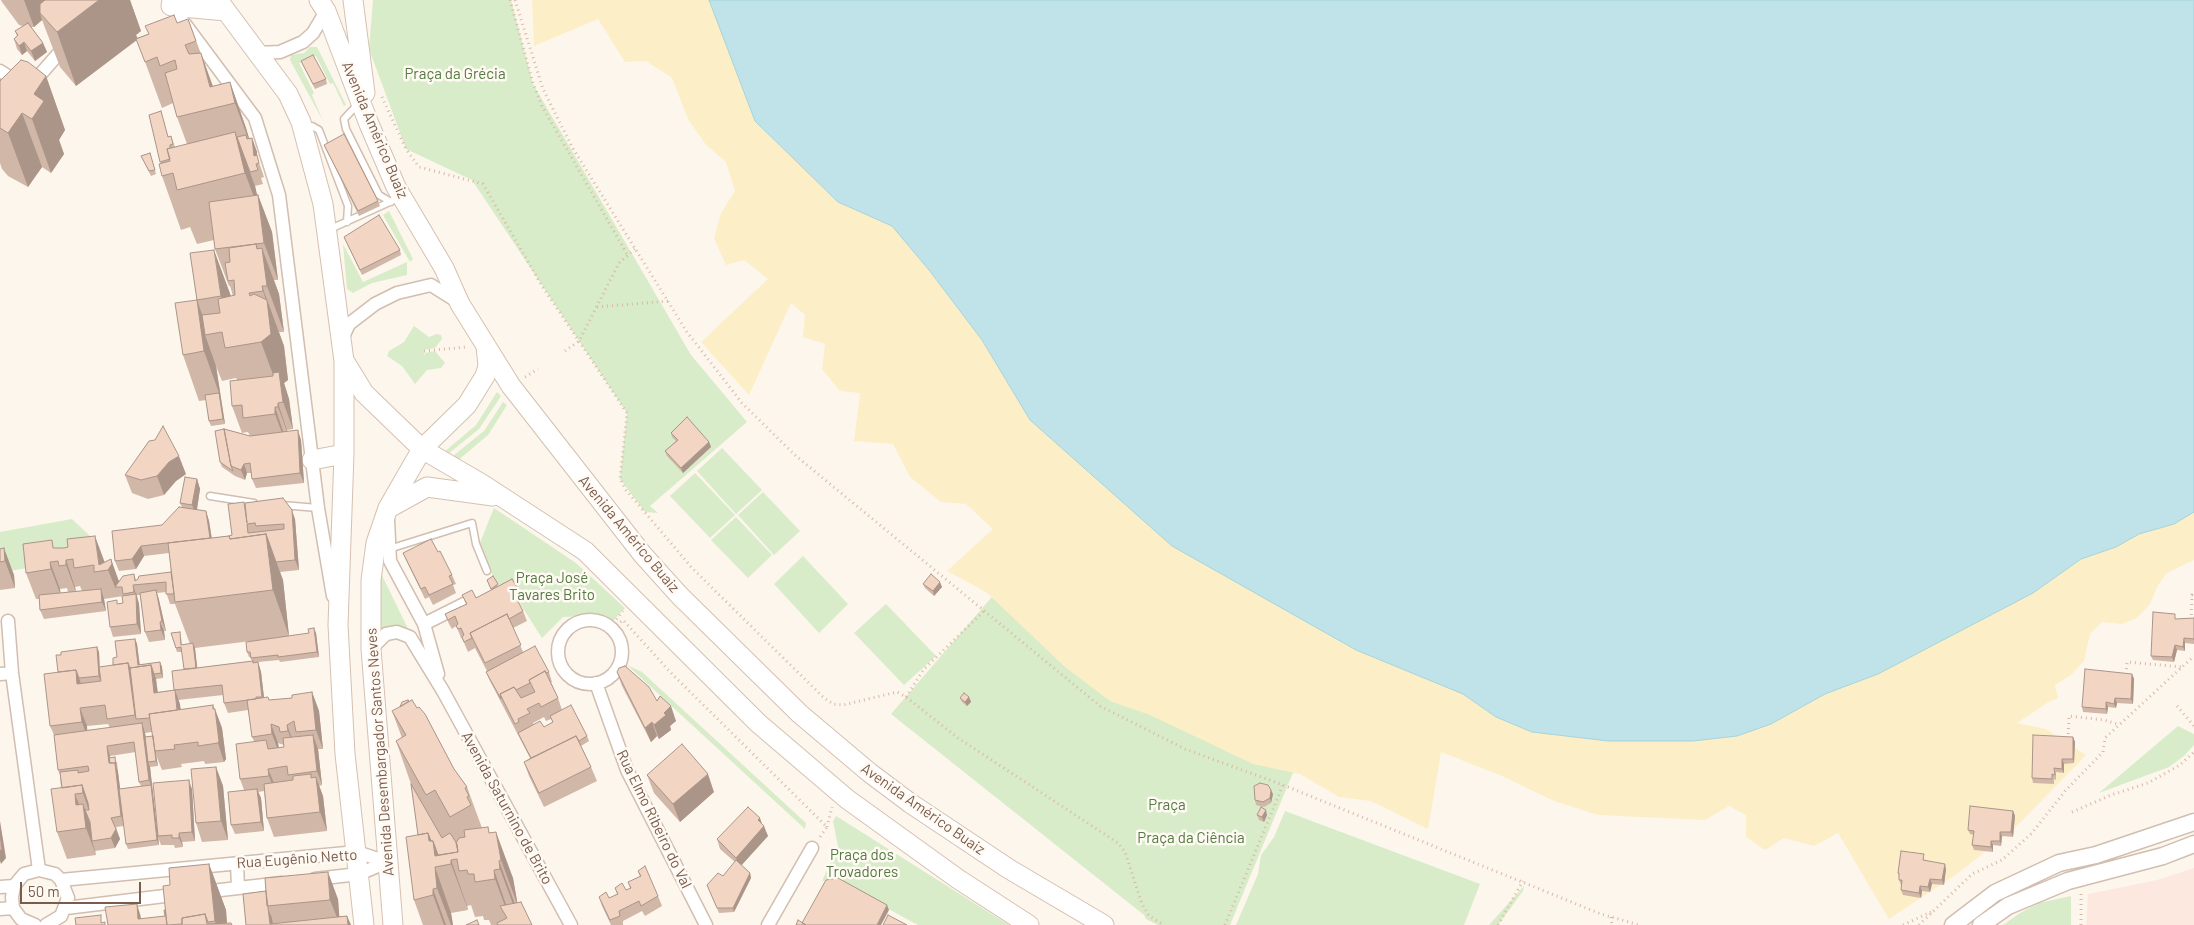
<!DOCTYPE html>
<html>
<head>
<meta charset="utf-8">
<style>
  body { margin:0 }
  #map { position:relative; width:2194px; height:925px; overflow:hidden; background:#fdf6ec; font-family:Barlow,sans-serif }
  canvas { display:block }
  .scale { position:absolute; left:20px; top:882px; width:121px; height:22px; box-sizing:border-box; border:2px solid #7a5c4d; border-top:0; padding-left:6px; font-size:15px; line-height:18px; white-space:nowrap; color:#7a5c4d; -webkit-text-stroke:4px #fffaf3; paint-order:stroke }
</style>
</head>
<body>
<div id="map">
<canvas width="2194" height="925"></canvas>
<div class="scale">50 m</div>
</div>
<script>
const ctx = document.querySelector('canvas').getContext('2d');
ctx.lineJoin = 'round';
function fill(path, color) { ctx.fillStyle = color; ctx.fill(path, 'evenodd'); }
const poly = rows => new Path2D(rows.map(r => 'M' + r).join(''));
function strokePath(path, color, width, dash) { ctx.strokeStyle = color; ctx.lineWidth = width; ctx.lineCap = dash ? 'butt' : 'round'; ctx.setLineDash(dash || []); ctx.stroke(path); }
function label(font, color, halo, rows, align = 'center') {
  ctx.font = font + ' Barlow,sans-serif'; ctx.lineWidth = 5; ctx.setLineDash([]); ctx.textBaseline = 'middle'; ctx.strokeStyle = halo; ctx.fillStyle = color; for (const [text, x, y, turn = 0] of rows) {
    ctx.save(); ctx.translate(x, y); ctx.rotate((+turn || 0) * Math.PI / 180); ctx.textAlign = isNaN(turn) ? turn : align; if (halo) ctx.strokeText(text, 0, 0); ctx.fillText(text, 0, 0); ctx.restore();
  }
}
const commercial = poly([
  [2194,868,2194,925,2086,925,2088,894,2157,880]
]);
const green = poly([
  [373,0,511,0,533,84,691,355,747,422,650,506,658,513,645,512,620,479,627,413,472,180,406,149,369,49],
  [310,47,317,47,346,105,344,106,333,83,330,84,316,56,299,63,314,93,312,95,323,121,290,60,291,55,304,53],
  [389,211,413,259,410,262,383,215],
  [343,244,363,282,407,262,407,275,372,283,353,293,347,289],
  [414,326,429,337,437,334,441,335,442,339,435,348,424,350,424,356,425,353,435,351,445,363,441,368,427,370,415,384,402,366,387,356,389,351,404,342],
  [497,392,501,396,479,429,448,454,443,453,476,425],
  [503,402,507,405,488,435,456,462,453,456,484,431],
  [722,448,762,490,736,514,697,471],
  [695,473,735,515,710,538,670,496],
  [763,492,800,531,774,555,738,515],
  [494,508,576,563,625,608,611,623,596,616,563,617,542,638,519,602,523,599,516,587,507,593,497,585,479,545],
  [736,517,772,555,748,578,711,540],
  [72,519,90,536,74,549,42,565,0,573,0,532],
  [803,556,848,604,819,633,774,584],
  [376,563,411,635,370,643],
  [997,591,1297,763,1230,925,1158,925,1146,919,1144,915,891,714],
  [886,604,936,656,904,685,854,633],
  [627,665,642,672,806,823,805,829],
  [2178,726,2194,734,2194,745,2184,756,2169,767,2099,793],
  [1285,811,1480,884,1464,925,1236,925,1258,874,1261,855,1274,837],
  [836,816,1009,925,918,925,835,880,822,881,838,847,833,821],
  [1524,886,1523,891,1498,925,1489,925],
  [2071,896,2071,925,2003,925,2020,913,2039,903]
]);
const sand = poly([
  [532,0,709,0,755,121,838,202,892,226,929,270,982,340,1030,420,1172,546,1356,650,1463,694,1496,717,1532,732,1608,741,1693,741,1737,736,1771,724,1825,694,1878,674,2033,593,2081,559,2116,547,2139,534,2174,524,2194,512,2194,560,2167,573,2158,585,2150,604,2137,618,2122,624,2102,622,2090,634,2084,661,2072,674,2055,685,2058,698,2047,703,2017,723,2046,729,2086,755,2015,828,1957,874,1889,919,1838,833,1814,846,1784,838,1765,850,1746,837,1746,815,1729,806,1705,820,1598,815,1554,801,1502,776,1441,752,1428,829,1371,801,1339,797,1300,774,1253,764,1150,715,1110,701,1065,667,986,592,947,571,993,529,966,504,941,502,910,477,893,444,854,441,860,393,840,391,822,369,825,344,803,337,805,315,791,303,749,395,701,342,768,279,744,260,726,265,714,238,721,213,735,191,726,162,706,145,688,119,672,78,646,61,625,62,598,19,534,46]
]);
const water = poly([
  [709,0,2194,0,2194,512,2174,524,2139,534,2116,547,2081,559,2033,593,1878,674,1825,694,1771,724,1737,736,1693,741,1608,741,1532,732,1496,717,1463,694,1356,650,1172,546,1030,420,982,340,929,270,892,226,838,202,755,121,709,0]
]);
const path = poly([
  [510,0,533,83,542,106,627,254],
  [515,0,543,89,572,147,687,332,742,403,796,456,1100,706,1185,749,1283,785,1601,914,1639,925],
  [382,97,406,149,419,167,483,184,542,286,627,413,620,479,626,490,692,568,824,698,833,704,843,705,897,692,906,697,958,738,1118,843,1125,852,1142,904,1149,916,1164,925],
  [597,307,668,301],
  [424,351,467,347],
  [565,351,579,341,619,263,636,248],
  [525,377,538,369],
  [2191,620,2192,595,2194,596],
  [610,627,623,611],
  [2126,674,2127,662,2182,667],
  [611,684,619,672,626,652,623,636,616,626,623,620,672,674,827,827,820,837],
  [906,697,924,669,984,611],
  [2177,706,2194,726],
  [2068,739,2069,716,2104,720,2117,724],
  [2072,812,2111,795,2148,783,2180,765,2194,752],
  [827,827,832,807],
  [1611,917,1612,925],
  [1225,925,1283,785],
  [1498,925,1523,881],
  [1903,925,1931,912],
  [1919,925,1972,874,2002,860,2032,833,2065,791,2103,752,2105,738,2194,656],
  [2081,925,2081,892]
]);
const service = poly([
  [358,104,344,119,346,129,379,195,391,202],
  [304,127,312,126,319,130,348,206,347,222],
  [328,230,392,201],
  [210,496,254,503],
  [282,505,318,508],
  [389,549,472,523,476,544,487,571]
]);
const minor = poly([
  [170,4,255,118,279,195,318,508,333,596],
  [258,53,280,52,303,42,313,33,326,11],
  [0,71,19,83],
  [32,84,66,45],
  [342,339,349,324,375,304,397,293,431,285,458,302],
  [388,520,390,561,424,624,438,674],
  '558 652a32 32 0 1 1 64 0a32 32 0 1 1-64 0Z',
  [8,621,12,673,39,870],
  [424,624,470,601],
  [371,649,386,634,397,632,410,637,443,691,571,925],
  [0,674,12,673],
  [596,683,627,770,706,925],
  [237,863,238,888],
  [315,879,359,874,387,862],
  [61,880,357,852,387,862],
  [0,887,14,886],
  [203,892,282,883],
  [66,908,181,894],
  [0,909,13,908],
  [35,925,21,919,13,908,12,897,14,886,24,874,39,870,55,874,61,880,68,898,61,916,46,925],
  [768,925,812,848]
]);
const tertiary = poly([
  [1953,925,1995,893,2059,863,2096,855,2194,822],
  [1981,925,2008,906,2068,881,2163,856,2194,844]
]);
const secondary = poly([
  [172,0,171,6,226,11],
  [218,0,288,94,301,122,323,204,344,361,344,454,338,625,345,754,364,925],
  [319,0,326,11,369,124,396,187,444,268,460,304,511,386,643,555,680,596,800,714,870,773,910,803,1009,869,1104,925],
  [353,0,365,93],
  [345,362,364,393,422,449,482,484,585,551,758,723,847,799,958,879,1029,925],
  [312,460,344,454],
  [389,508,427,487,493,496],
  [393,925,371,649,371,580,376,543,388,508,422,449,467,405,485,376,488,366,486,346]
]);
const wall = poly([
  [1,0,130,0,141,31,136,35,137,38,188,19,213,86,230,82,246,128,249,138,252,138,257,152,257,157,264,177,261,178,263,184,255,186,257,196,258,195,272,232,278,280,274,280,279,294,284,332,279,332,284,346,288,380,284,383,289,399,293,429,287,430,287,431,301,440,304,483,256,488,252,479,251,473,247,473,245,480,235,476,222,467,220,462,225,429,250,436,248,432,242,433,232,406,237,380,236,378,222,381,216,366,225,424,211,426,209,421,206,400,199,401,183,355,197,300,202,315,197,300,190,253,231,296,233,296,230,286,229,286,215,249,214,240,197,244,190,227,181,230,162,176,161,164,149,115,164,121,168,137,171,136,175,147,187,144,177,117,173,103,162,108,137,40,76,86,60,67,42,20,34,27,31,27,43,43,47,52,35,61,27,51,22,55,17,49,14,39,17,36,15,31,23,26,19,25,2,2],
  [301,61,326,79,327,84,315,89],
  [46,76,65,130,59,140,64,154,51,173,42,167,28,187,8,176,2,169,0,163,0,78,2,79],
  [324,145,378,201,380,206,359,216],
  [150,153,156,174,151,176,141,156],
  [344,237,400,250,401,255,362,275],
  [671,433,709,442,711,447,683,473,667,456,665,451,676,441,672,437],
  [186,474,176,481,164,495,148,499,132,493,125,475],
  [197,479,200,489,197,510,206,511,209,521,212,538,232,535,245,507,295,519,299,570,280,572,283,580,289,636,316,633,319,657,280,662,279,660,258,662,261,672,264,698,269,700,292,698,312,692,319,711,323,749,318,749,322,785,319,786,323,796,327,831,274,837,267,818,264,791,258,792,261,798,264,831,235,834,231,825,244,790,240,779,254,741,252,737,248,710,228,713,224,703,223,695,178,700,181,710,213,705,222,728,226,759,224,762,205,764,204,761,181,764,182,767,162,770,156,755,158,766,150,767,157,831,192,789,195,841,182,842,183,847,175,848,174,845,161,845,158,837,159,845,128,849,126,844,124,826,116,827,120,839,115,848,95,851,96,855,67,859,57,832,61,788,60,775,58,770,54,735,50,726,61,655,97,647,99,652,100,667,113,665,117,657,135,639,137,644,140,665,160,662,162,667,163,678,156,679,158,692,174,690,184,669,182,652,177,652,171,633,181,637,182,645,190,644,175,604,170,604,166,592,157,593,159,600,166,631,164,631,165,640,149,642,145,632,140,595,137,595,139,604,141,634,113,637,110,627,118,604,123,603,123,596,104,599,106,611,44,619,40,610,39,599,36,599,26,573,55,548,105,562,119,581,134,574,136,580,171,572,169,553,144,556,136,569,119,571,115,561,162,525,182,507,180,503],
  [80,586,82,591,76,591,75,587],
  [67,588,68,592,60,593,60,589],
  [251,641,247,652,249,657,250,657,252,661,197,668,195,648],
  [108,724,110,728,87,730,87,726],
  [152,732,153,736,146,737,145,733],
  [278,743,284,745,284,747,279,747],
  [136,752,139,782,141,786,120,789,117,762,110,758,110,756],
  [0,549,14,575,15,588,0,590],
  [438,552,452,575,456,584,453,585,456,593,433,605,429,597,425,599,407,562,403,553],
  [487,580,499,586,518,589,521,599,517,601,523,611,527,621,513,628,523,652,549,672,552,682,551,682,558,698,562,710,587,736,589,741,581,746,591,767,597,781,544,807,529,776,524,762,530,758,490,681,486,672,487,671,475,648,468,652,462,638,461,638,460,635,456,626,452,629,449,624,445,614,466,604,462,595,476,598,491,590],
  [544,717,546,721,551,719,553,722,544,727,534,725,533,723],
  [923,584,942,587,934,596,925,588],
  [2194,618,2194,644,2185,643,2185,651,2177,650,2174,662,2153,660,2151,656,2177,619],
  [617,672,657,701,676,721,670,726,671,730,659,739,657,736,651,742,622,686],
  [2132,674,2134,679,2133,704,2117,703,2116,708,2108,707,2107,714,2083,712,2082,707],
  [969,697,971,702,967,706,962,702,960,698],
  [392,711,454,769,467,787,482,828,490,833,513,878,517,902,532,925,491,925,489,920,484,920,483,916,475,917,471,905,467,906,468,910,451,913,453,925,423,925,414,900,418,835,411,784,396,741,402,738],
  [2073,737,2075,742,2074,763,2064,764,2064,773,2056,772,2056,780,2054,779,2054,784,2033,783,2032,778],
  [216,767,223,786,228,840,202,842,196,823],
  [647,775,714,792,680,822,654,793],
  [1273,794,1271,803,1264,807,1256,805,1255,800],
  [2013,811,2015,816,2013,837,2002,836,2001,846,1993,845,1993,852,1974,850,1972,845,1974,835,1970,834,1968,830],
  [1257,815,1267,815,1264,822,1259,820],
  [762,824,768,836,741,865,750,873,751,878,734,912,719,913,707,885,723,876,735,862,720,849,717,839],
  [1926,859,1925,860,1946,869,1944,885,1932,884,1930,892,1922,891,1921,898,1903,895,1901,890,1902,885,1901,885,1899,880,1899,877,1898,873],
  [209,864,226,910,227,923,232,925,108,925,140,914,141,919,165,916,165,910,170,885],
  [638,871,658,896,662,906,645,916,642,911,623,921,623,925,611,925,602,906,599,897,609,898,617,894,615,888,626,890,630,888,628,882,640,877],
  [243,894,338,899,339,916,347,916,351,925,246,925]
]);
const shadedWall = poly([
  [24,0,65,0,40,13,42,20,34,27],
  [99,0,130,0,141,31,136,35,138,39,76,86,57,32],
  [24,42,27,51,22,55,19,46],
  [43,43,47,52,35,61,31,51],
  [201,53,217,99,210,87],
  [46,76,65,130,59,140,64,154,51,173,32,119,34,94],
  [230,82,246,128,252,149,235,103],
  [22,113,42,167,28,187,8,133],
  [235,132,255,186,259,203,258,195,272,232,278,280,264,243,261,216,245,173],
  [252,138,257,152,257,157,264,177,259,163,254,156],
  [256,244,264,268,262,248,279,294,284,332,267,286],
  [214,250,231,296,237,342,221,296],
  [262,286,284,346,288,380,284,383,289,399,293,429,261,342,267,303,263,291],
  [197,300,209,334,205,335,216,366,225,424,223,419,219,393,204,351],
  [278,403,287,430,288,434,278,407],
  [275,407,284,434,285,441,275,414],
  [298,430,301,440,304,483,300,473],
  [709,442,711,447,683,473,681,468],
  [179,456,186,474,176,481,164,495,157,476,169,462],
  [244,464,247,473,245,480,241,470],
  [197,479,200,489,196,515,192,505],
  [292,510,295,519,299,570,295,560],
  [206,511,209,521,213,548,210,538],
  [266,534,283,580,289,636,273,590],
  [95,536,105,563,99,565],
  [141,546,144,556,136,569,132,559],
  [4,548,14,575,15,588,5,561],
  [111,559,121,587,115,587,108,570],
  [66,560,75,587,76,592,66,565],
  [50,562,60,589,61,596,51,569],
  [940,582,942,587,934,596,933,591],
  [133,585,139,604,141,634,137,624,136,597,134,592],
  [101,589,104,599,106,611,102,602],
  [156,590,159,600,166,631,162,621],
  [160,622,164,631,165,640,161,630],
  [314,628,316,633,319,657,317,652],
  [2184,638,2185,643,2185,651,2183,647],
  [135,639,137,644,140,670,138,665],
  [193,643,195,648,198,674,196,669],
  [2175,645,2177,650,2174,662,2172,657],
  [97,647,99,652,100,681,99,676],
  [160,662,162,667,163,678,161,673],
  [258,662,261,672,265,706,262,697],
  [128,663,135,682,136,719,135,715],
  [151,665,156,679,159,707,154,693],
  [76,670,83,689,77,684],
  [2132,674,2134,679,2133,704,2131,699],
  [175,690,180,704,183,728,178,714],
  [312,692,319,711,323,749,316,730],
  [969,697,971,702,967,706,965,702],
  [2115,698,2117,703,2116,708,2114,704],
  [2106,702,2108,707,2107,714,2106,709],
  [213,705,216,715,215,709,222,728,226,759,224,762,218,743],
  [671,706,676,721,670,726,671,730,659,739,654,725,664,713],
  [80,708,87,726,88,740,82,722],
  [652,722,657,736,651,742,645,728],
  [142,723,145,733,149,762,148,762,150,767,159,845,157,840,151,785,149,780],
  [271,724,278,743,279,753,272,734],
  [287,725,294,744,295,750,288,731],
  [313,735,318,749,322,785,317,771],
  [153,736,156,755,158,766,156,761],
  [2073,737,2075,742,2074,763,2073,759],
  [107,746,110,756,112,768,109,763],
  [2062,759,2064,764,2064,773,2062,769],
  [115,763,118,772,125,826,121,816],
  [216,767,223,786,228,840,221,821],
  [268,769,274,783,274,790,269,776],
  [708,774,714,792,680,822,673,804],
  [316,777,323,796,327,831,320,812],
  [189,780,192,789,195,841,192,832],
  [82,785,91,812,92,820,83,793],
  [257,789,261,798,264,831,261,822],
  [1271,790,1273,794,1271,803,1270,798],
  [75,794,85,820,76,805],
  [83,804,93,831,92,841,95,851,96,855,86,828],
  [1266,810,1267,815,1264,822,1262,817],
  [2013,811,2015,816,2013,837,2011,832],
  [760,818,763,827,764,826,768,836,740,867,736,858,758,820],
  [0,821,6,858,1,864,0,861],
  [116,829,120,839,115,848,111,838],
  [496,832,513,878,518,906,501,860],
  [2000,832,2002,836,2001,846,2000,841],
  [179,833,182,842,183,847,179,838],
  [428,833,433,841,442,866,438,866,429,841],
  [1991,841,1993,845,1993,852,1991,847],
  [451,860,467,906,468,910,451,864],
  [499,861,516,907,517,915,500,869],
  [209,864,226,910,227,925,216,925,215,921],
  [1945,864,1946,869,1944,885,1942,880],
  [435,867,451,913,453,925,451,925,437,888],
  [494,870,510,916,512,925,495,879],
  [328,872,338,899,340,925,330,900],
  [750,873,751,878,734,912,733,908],
  [1930,879,1932,884,1930,892,1928,887],
  [1920,886,1922,891,1921,898,1919,893],
  [433,889,446,925,444,925,433,895],
  [137,904,140,914,142,925,138,919],
  [887,905,889,910,881,925,877,925],
  [268,909,272,918,273,925,270,924],
  [347,916,351,925,348,925]
]);
const building = poly([
  [45,0,99,0,57,32,40,13,40,4,45,0],
  [174,15,177,23,188,19,196,41,185,45,189,54,201,53,210,87,230,82,235,103,177,117,165,73,177,69,175,60,160,66,157,57,145,62,136,39,149,34,145,26,174,15],
  [28,23,43,43,31,51,24,42,19,46,14,39,18,35,15,31,28,23],
  [313,55,326,79,313,84,301,61,313,55],
  [21,60,28,62,46,76,34,94,44,101,32,119,22,113,8,133,0,128,0,81,21,60],
  [161,111,168,137,171,136,173,144,170,145,170,148,167,149,170,159,160,162,149,115,161,111],
  [235,132,245,173,177,190,173,173,162,176,159,164,170,161,167,149,235,132],
  [344,134,378,201,358,211,324,145,344,134],
  [246,135,247,139,252,138,254,156,257,155,259,163,256,164,258,170,250,172,237,137,246,135],
  [150,153,155,170,149,171,141,156,150,153],
  [258,195,264,243,215,249,209,202,258,195],
  [379,215,400,250,360,270,344,237,379,215],
  [256,244,257,249,262,248,267,286,262,286,263,291,249,293,250,296,254,294,267,300,271,334,261,342,225,348,222,332,205,335,202,315,220,313,218,299,235,295,234,280,228,281,225,263,230,262,229,248,256,244],
  [214,250,221,296,197,300,190,253,214,250],
  [197,300,204,351,183,355,175,303,197,300],
  [279,372,283,402,278,403,278,407,275,407,275,414,243,418,242,405,232,406,230,381,273,376,273,373,279,372],
  [219,393,223,419,209,421,205,395,219,393],
  [687,417,709,442,681,468,665,451,678,440,671,433,687,417],
  [163,426,179,456,169,462,157,476,141,480,125,475,149,441,155,440,163,426],
  [224,429,250,436,298,430,300,473,252,479,250,463,244,464,241,470,231,466,224,429],
  [224,429,231,466,233,471,220,462,215,431,224,429],
  [185,477,197,479,192,505,180,503,185,477],
  [283,498,292,510,295,560,276,562,266,534,230,539,229,536,232,535,228,504,244,502,247,523,245,503,283,498],
  [255,523,256,526,284,524,284,529,248,533,247,524,255,523],
  [179,507,206,511,210,538,141,546,132,559,115,561,112,531,162,525,179,507],
  [266,534,273,590,175,602,168,543,229,536,230,539,266,534],
  [95,536,99,565,111,559,112,564,108,570,94,572,94,565,74,568,73,559,66,560,66,565,59,566,58,561,50,562,51,569,26,573,23,544,52,540,53,548,64,548,68,547,67,539,95,536],
  [431,539,438,552,440,551,452,575,449,576,453,584,429,595,425,587,421,589,403,553,431,539],
  [4,548,5,561,0,562,0,549,4,548],
  [171,572,174,594,166,594,166,582,133,585,134,592,123,594,122,587,115,587,123,576,134,574,135,581,138,579,139,576,171,572],
  [931,574,940,582,933,591,923,584,931,574],
  [493,576,498,584,491,589,487,580,493,576],
  [512,579,518,589,513,592,523,611,509,619,507,614,470,633,472,638,464,642,462,637,464,635,461,628,458,629,456,626,458,624,455,616,448,620,445,614,467,604,462,595,472,590,476,598,512,579],
  [101,589,102,602,40,610,39,595,101,589],
  [156,590,162,621,160,622,161,630,145,632,140,593,156,590],
  [136,594,137,624,110,627,107,602,117,600,117,604,123,603,122,596,136,594],
  [2153,612,2175,614,2175,619,2194,618,2194,639,2184,638,2183,647,2175,645,2172,657,2151,656,2153,612],
  [507,614,521,645,485,663,470,633,507,614],
  [314,628,317,652,278,657,278,655,251,658,250,652,247,652,246,642,309,633,308,629,314,628],
  [180,632,181,645,193,643,196,668,184,669,181,647,176,648,171,633,180,632],
  [135,639,138,665,160,662,161,673,154,674,151,665,130,668,128,663,113,665,113,658,117,657,115,641,135,639],
  [535,646,549,672,546,673,545,671,529,680,530,683,516,690,514,687,500,694,501,699,486,672,535,646],
  [97,647,99,676,79,678,76,670,58,672,56,655,61,655,61,652,97,647],
  [253,661,253,663,258,662,262,697,256,697,256,699,224,703,222,685,174,690,172,671,253,661],
  [128,663,135,715,107,719,105,705,80,708,82,722,50,726,44,674,76,670,77,684,101,681,99,667,128,663],
  [151,665,154,693,175,690,177,710,149,714,150,718,136,719,130,668,151,665],
  [625,666,649,687,657,701,660,696,671,706,664,713,666,715,654,725,652,722,645,728,617,672,619,668,625,666],
  [2085,669,2132,674,2131,699,2115,698,2114,704,2106,702,2106,709,2082,707,2085,669],
  [545,671,558,698,541,707,539,703,527,709,530,713,518,719,519,722,515,724,500,694,514,687,521,698,535,692,529,680,545,671],
  [312,692,316,730,296,732,294,721,287,725,288,731,280,732,279,727,271,724,272,734,252,737,247,700,268,697,269,700,292,698,292,695,312,692],
  [964,693,969,697,965,702,960,698,964,693],
  [408,700,409,701,400,707,402,702,408,700],
  [412,700,417,708,419,707,425,714,454,769,467,787,465,788,469,796,467,797,471,805,450,817,435,790,426,795,396,741,406,735,392,711,412,700],
  [213,705,213,709,215,709,219,741,218,743,198,746,198,742,174,745,175,749,155,751,149,714,213,705],
  [571,705,587,736,579,741,576,736,531,758,518,733,540,721,544,727,553,722,550,716,571,705],
  [142,723,149,780,139,782,134,742,107,746,109,763,115,763,121,816,111,818,116,829,111,838,92,841,90,822,85,810,89,810,88,803,82,785,62,788,60,772,78,770,78,773,89,771,88,766,58,770,54,735,142,723],
  [313,735,317,771,288,775,287,766,268,769,269,776,240,779,236,744,266,740,268,749,284,747,283,738,313,735],
  [2033,735,2073,737,2073,759,2062,759,2062,769,2054,768,2055,775,2052,774,2052,779,2032,778,2033,735],
  [153,736,156,761,148,762,145,737,153,736],
  [576,736,591,767,539,793,524,762,576,736],
  [682,744,708,774,673,804,647,775,682,744],
  [115,757,116,767,115,763,110,763,109,758,115,757],
  [216,767,221,821,196,823,191,769,216,767],
  [311,774,311,778,316,777,320,812,267,818,264,784,293,780,293,776,311,774],
  [189,780,192,832,179,833,179,838,172,838,172,835,158,836,153,783,189,780],
  [1260,783,1268,785,1271,790,1270,798,1263,802,1255,800,1254,786,1260,783],
  [411,784,442,838,450,833,457,844,458,852,438,855,433,841,431,841,428,833,418,835,411,784],
  [82,785,83,793,75,794,76,805,83,804,86,828,57,832,51,789,82,785],
  [151,785,157,840,126,844,119,789,151,785],
  [257,789,261,822,231,825,228,792,257,789],
  [1970,806,2013,811,2011,832,2000,832,2000,841,1991,841,1991,847,1972,845,1974,831,1968,830,1970,806],
  [748,807,760,818,758,820,764,826,736,858,717,839,748,807],
  [1261,807,1266,810,1262,817,1257,815,1261,807],
  [488,827,489,833,496,832,501,860,499,861,500,869,494,870,495,879,475,882,474,874,468,874,467,870,459,871,457,859,451,860,451,864,435,867,437,888,433,889,433,895,414,900,406,837,428,833,429,841,433,841,435,856,458,852,456,843,459,838,465,837,464,830,488,827],
  [0,833,2,849,0,851,0,833],
  [1901,851,1924,854,1923,860,1945,864,1942,880,1930,879,1928,887,1920,886,1919,893,1901,890,1902,880,1899,880,1899,873,1898,873,1901,851],
  [736,860,750,873,733,908,717,908,707,885,718,873,723,876,736,860],
  [209,864,215,921,208,922,205,914,182,918,182,924,167,925,163,886,170,885,169,868,209,864],
  [645,866,658,896,641,906,639,901,619,911,620,916,610,920,599,897,606,892,609,898,618,894,615,888,622,883,626,890,631,888,628,882,641,876,638,871,645,866],
  [328,872,330,900,267,906,265,878,328,872],
  [838,878,887,905,877,925,806,925,802,923,826,880,838,878],
  [266,891,270,924,347,916,348,925,246,925,243,894,266,891],
  [521,902,532,925,498,925,497,923,507,918,500,906,521,902],
  [137,904,138,919,165,916,164,910,165,910,167,925,108,925,105,907,137,904],
  [205,914,207,924,231,923,232,925,182,925,182,918,205,914],
  [101,915,101,923,105,922,105,925,76,925,75,918,101,915],
  [888,915,907,925,883,925,888,915],
  [477,920,479,925,466,925,477,920],
  [798,920,806,925,796,925,798,920]
]);
const parkNames = [
  ["Praça da Grécia",455,74],
  ["Praça José",552,578],
  ["Tavares Brito",552,595],
  ["Praça",1167,805],
  ["Praça da Ciência",1191,838],
  ["Praça dos",862,855],
  ["Trovadores",862,872]
];
const streetNames = [
  ["Avenida Américo Buaiz",375,130,67],
  ["Avenida Américo Buaiz",629,534,50],
  ["Avenida Desembargador Santos Neves",380,752,-94],
  ["Avenida Saturnino de Brito",507,808,61],
  ["Avenida Américo Buaiz",923,809,35],
  ["Rua Elmo Ribeiro do Val",654,819,64],
  ["Rua Eugênio Netto",297,859,-4]
];
fill(commercial, '#fde8e0');
fill(green, '#d8ecc9');
fill(sand, '#fcefc7');
fill(water, '#bfe3e8');
strokePath(water, '#a5d3da', 1);
strokePath(service, '#d1beb0', 9);
strokePath(minor, '#d1beb0', 15);
strokePath(tertiary, '#d1beb0', 19);
strokePath(secondary, '#d6c0b0', 21);
strokePath(path, '#d9b8a5', 3, [1, 4]);
strokePath(service, '#fff', 6);
strokePath(minor, '#fff', 12);
strokePath(tertiary, '#fff', 16);
strokePath(secondary, '#fff', 19);
fill(wall, '#d1b7a8');
fill(shadedWall, '#aa9588');
fill(building, '#f3d5c3');
strokePath(building, '#aa9588', 1);
label('15px', '#537a41', '#fffaf3', parkNames);
label('15px', '#7a5c4d', '#fffaf3', streetNames);
</script>
</body>
</html>
